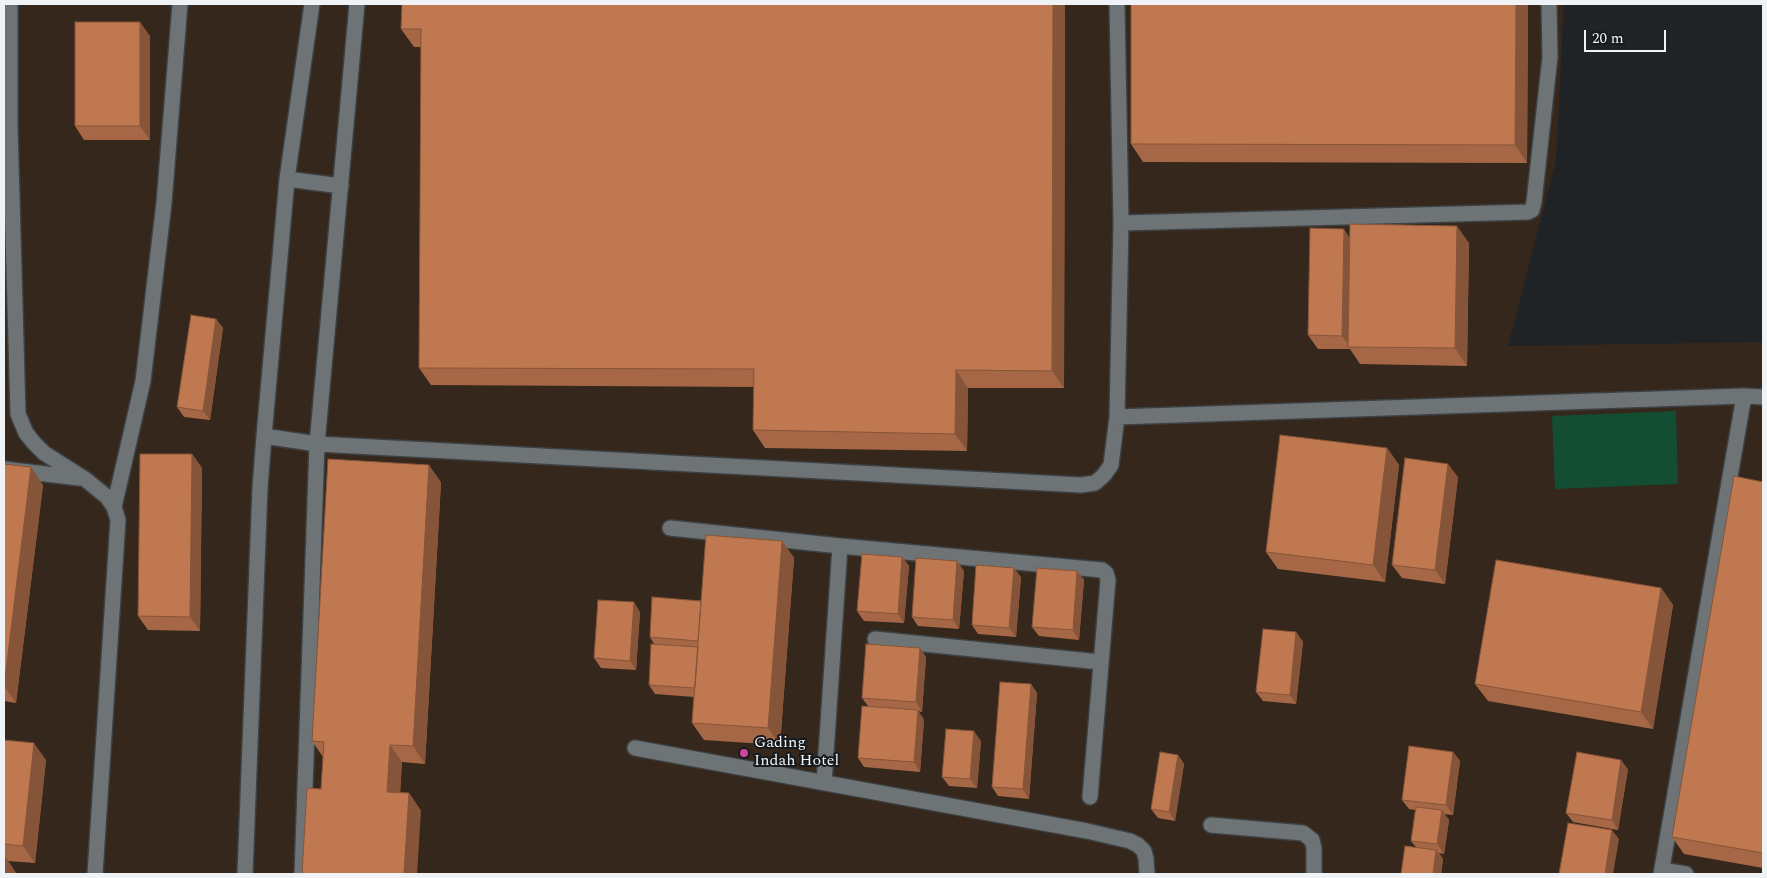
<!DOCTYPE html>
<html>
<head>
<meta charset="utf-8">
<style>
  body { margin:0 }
  #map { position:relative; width:1767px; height:878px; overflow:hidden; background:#1f2326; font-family:Spectral,serif }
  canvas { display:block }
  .frame { position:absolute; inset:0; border:5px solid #f0f3f5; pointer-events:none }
  .scale { position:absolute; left:1584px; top:30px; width:82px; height:22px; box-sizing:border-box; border:2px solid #f0f3f5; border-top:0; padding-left:6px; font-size:15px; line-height:18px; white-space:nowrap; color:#f0f3f5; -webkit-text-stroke:4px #161a1d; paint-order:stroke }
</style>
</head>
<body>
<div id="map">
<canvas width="1767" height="878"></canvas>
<div class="frame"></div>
<div class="scale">20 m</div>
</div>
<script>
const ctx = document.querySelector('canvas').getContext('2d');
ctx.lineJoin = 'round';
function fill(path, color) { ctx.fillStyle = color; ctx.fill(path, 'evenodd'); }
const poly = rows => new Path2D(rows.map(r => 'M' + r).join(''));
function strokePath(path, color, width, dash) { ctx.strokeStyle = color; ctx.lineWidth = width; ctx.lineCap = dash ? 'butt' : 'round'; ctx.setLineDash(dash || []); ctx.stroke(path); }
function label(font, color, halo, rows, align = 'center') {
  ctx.font = font + ' Spectral,serif'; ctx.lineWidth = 4; ctx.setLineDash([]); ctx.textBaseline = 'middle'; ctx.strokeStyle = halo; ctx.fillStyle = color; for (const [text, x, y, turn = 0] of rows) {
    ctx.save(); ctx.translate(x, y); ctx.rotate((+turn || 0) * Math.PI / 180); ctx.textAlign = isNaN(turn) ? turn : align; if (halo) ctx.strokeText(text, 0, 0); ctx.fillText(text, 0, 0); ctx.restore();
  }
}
const industrial = poly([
  [4,4,1564,4,1556,161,1508,346,1763,342,1763,874,4,874]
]);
const green = poly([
  [1676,411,1678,484,1555,489,1552,416]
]);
const minor = poly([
  [10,4,10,126,18,414,26,433,34,443,44,453,85,479,107,497,114,507,118,520,95,874],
  [287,179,341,186],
  [1121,223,1528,212,1532,210,1534,202,1550,57,1549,4],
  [1117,417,1744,396,1763,397],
  [264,436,317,444,1081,485,1095,483,1104,475,1111,465,1117,417,1121,223,1117,4],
  [4,469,79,478],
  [114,507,143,381,164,203,180,4],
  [670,528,840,546,1102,570,1106,573,1108,580,1090,797],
  [875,639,1100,662],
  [635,748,1087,831,1130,841,1138,845,1144,851,1146,859,1147,874],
  [824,783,840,546],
  [1211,825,1303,833,1312,840,1314,848,1314,874],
  [1662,870,1686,874],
  [245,874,260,488,264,436,287,179,312,4],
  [302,874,317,444,357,4],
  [1661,874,1744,396]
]);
const wall = poly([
  [402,4,1065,4,1064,388,968,388,967,451,765,448,753,430,754,387,431,385,419,368,421,47,414,47,401,29],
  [1528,4,1527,163,1143,162,1131,144],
  [150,36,150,140,84,140,75,126],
  [1350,237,1469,243,1467,366,1360,364,1350,349,1318,349,1308,335],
  [216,319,223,328,210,420,184,417,177,407],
  [1387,448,1399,465,1385,582,1278,569,1266,552],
  [192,454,202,468,200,631,148,630,138,616],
  [4,464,43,485,16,703,4,701],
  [1458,477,1445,584,1402,578,1392,565],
  [441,482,425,764,402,762,400,793,409,793,421,811,321,789,323,757,312,741],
  [1763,482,1763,868,1684,854,1672,837],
  [782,541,794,558,780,745,704,740,692,723,694,697,655,694,649,685,654,644,650,637],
  [902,557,909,566,904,623,864,621,857,611],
  [964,571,959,629,918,626,912,617],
  [1077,571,1084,580,1079,640,1039,636,1032,627],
  [1021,577,1016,637,978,634,972,625],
  [1661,588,1673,605,1653,729,1488,701,1475,684],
  [640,612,636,670,601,668,594,658],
  [1296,632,1303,642,1296,704,1263,701,1256,692],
  [926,657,922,712,918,711,924,720,920,772,864,767,858,758,868,706,862,698],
  [1031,684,1037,693,1029,799,998,796,992,787],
  [4,740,46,760,35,863,8,861,16,873,16,874,4,874],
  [981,741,977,788,949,786,942,777],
  [1453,752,1460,761,1453,815,1444,814,1449,820,1444,854,1439,853,1443,859,1441,874,1401,874,1416,847,1411,841,1415,810,1409,809,1402,800],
  [1178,755,1184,764,1175,821,1158,818,1151,809],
  [1628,769,1618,830,1573,822,1566,813]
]);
const shadedWall = poly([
  [1053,4,1065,4,1064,388,1052,371],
  [1516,4,1528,4,1527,163,1515,145],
  [140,22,150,36,150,140,140,126],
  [1457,226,1469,243,1467,366,1455,348],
  [1344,229,1353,243,1350,347,1342,336],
  [216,319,223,328,210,420,203,411],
  [956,370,968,388,967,451,955,434],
  [1387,448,1399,465,1385,582,1373,565],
  [192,454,202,468,200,631,190,617],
  [1448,464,1458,477,1445,584,1435,570],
  [429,465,441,482,425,764,413,746],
  [31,467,43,485,16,703,4,686],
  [782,541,794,558,780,745,768,728],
  [902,557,909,566,904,623,898,614],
  [957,561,964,571,959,629,953,620],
  [1014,568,1021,577,1016,637,1009,628],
  [1077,571,1084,580,1079,640,1073,630],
  [1661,588,1673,605,1653,729,1641,712],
  [634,602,640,612,636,670,630,661],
  [1296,632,1303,642,1296,704,1290,695],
  [920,648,926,657,922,712,916,702],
  [1031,684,1037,693,1029,799,1023,789],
  [918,710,924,720,920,772,914,762],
  [974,731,981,741,977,788,970,779],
  [34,743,46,760,35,863,23,846],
  [390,745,402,762,399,810,387,792],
  [1453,752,1460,761,1453,815,1446,805],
  [1178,755,1184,764,1175,821,1169,812],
  [1621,760,1628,769,1618,830,1612,820],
  [409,793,421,811,417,874,404,874],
  [1442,810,1449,820,1444,854,1437,844],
  [1612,830,1619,839,1613,874,1605,874],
  [1436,850,1443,859,1441,874,1433,874],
  [4,855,16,873,16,874,4,874]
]);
const building = poly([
  [402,4,1053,4,1052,371,956,370,955,434,753,430,754,369,419,368,421,29,401,29,402,4],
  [1131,4,1516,4,1515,145,1131,144,1131,4],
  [75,22,140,22,140,126,75,126,75,22],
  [1350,224,1457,226,1455,348,1348,347,1350,224],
  [1310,228,1344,229,1342,336,1308,335,1310,228],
  [191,315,216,319,203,411,177,407,191,315],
  [1280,435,1387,448,1373,565,1266,552,1280,435],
  [140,454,192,454,190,617,138,616,140,454],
  [1405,458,1448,464,1435,570,1392,565,1405,458],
  [328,459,429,465,413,746,390,745,387,792,409,793,404,874,302,874,307,788,321,789,324,742,312,741,328,459],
  [4,464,31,467,4,686,4,464],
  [1734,476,1763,482,1763,853,1672,837,1734,476],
  [706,535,782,541,768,728,692,723,706,535],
  [862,554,902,557,898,614,857,611,862,554],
  [916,558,957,561,953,620,912,617,916,558],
  [1496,560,1661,588,1641,712,1475,684,1496,560],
  [976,565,1014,568,1009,628,972,625,976,565],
  [1037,568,1077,571,1073,630,1032,627,1037,568],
  [652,597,701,601,698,641,650,637,652,597],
  [598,600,634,602,630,661,594,658,598,600],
  [1263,629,1296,632,1290,695,1256,692,1263,629],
  [651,644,698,647,695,688,649,685,651,644],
  [866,644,920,648,916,702,862,698,866,644],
  [1000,682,1031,684,1023,789,992,787,1000,682],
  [862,706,918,710,914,762,858,758,862,706],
  [946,729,974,731,970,779,942,777,946,729],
  [4,740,34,743,23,846,4,844,4,740],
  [1409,746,1453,752,1446,805,1402,800,1409,746],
  [1160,752,1178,755,1169,812,1151,809,1160,752],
  [1577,752,1621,760,1612,820,1566,813,1577,752],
  [1416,807,1442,810,1437,844,1411,841,1416,807],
  [1568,823,1612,830,1605,874,1559,874,1568,823],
  [1405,846,1436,850,1433,874,1401,874,1405,846]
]);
const markers = [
  [744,753,5,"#d1479c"]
];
const poiNames = [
  ["Gading",754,744],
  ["Indah Hotel",754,762]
];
fill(industrial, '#35271b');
fill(green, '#134d32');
strokePath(minor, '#3c4042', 18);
strokePath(minor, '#6e7376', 15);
fill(wall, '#a56745');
fill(shadedWall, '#865438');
fill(building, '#c07850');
strokePath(building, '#865438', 1);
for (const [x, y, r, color] of markers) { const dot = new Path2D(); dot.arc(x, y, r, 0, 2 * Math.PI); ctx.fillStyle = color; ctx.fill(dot); strokePath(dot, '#161a1d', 2); }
label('16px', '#f0f3f5', '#161a1d', poiNames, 'left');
</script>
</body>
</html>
